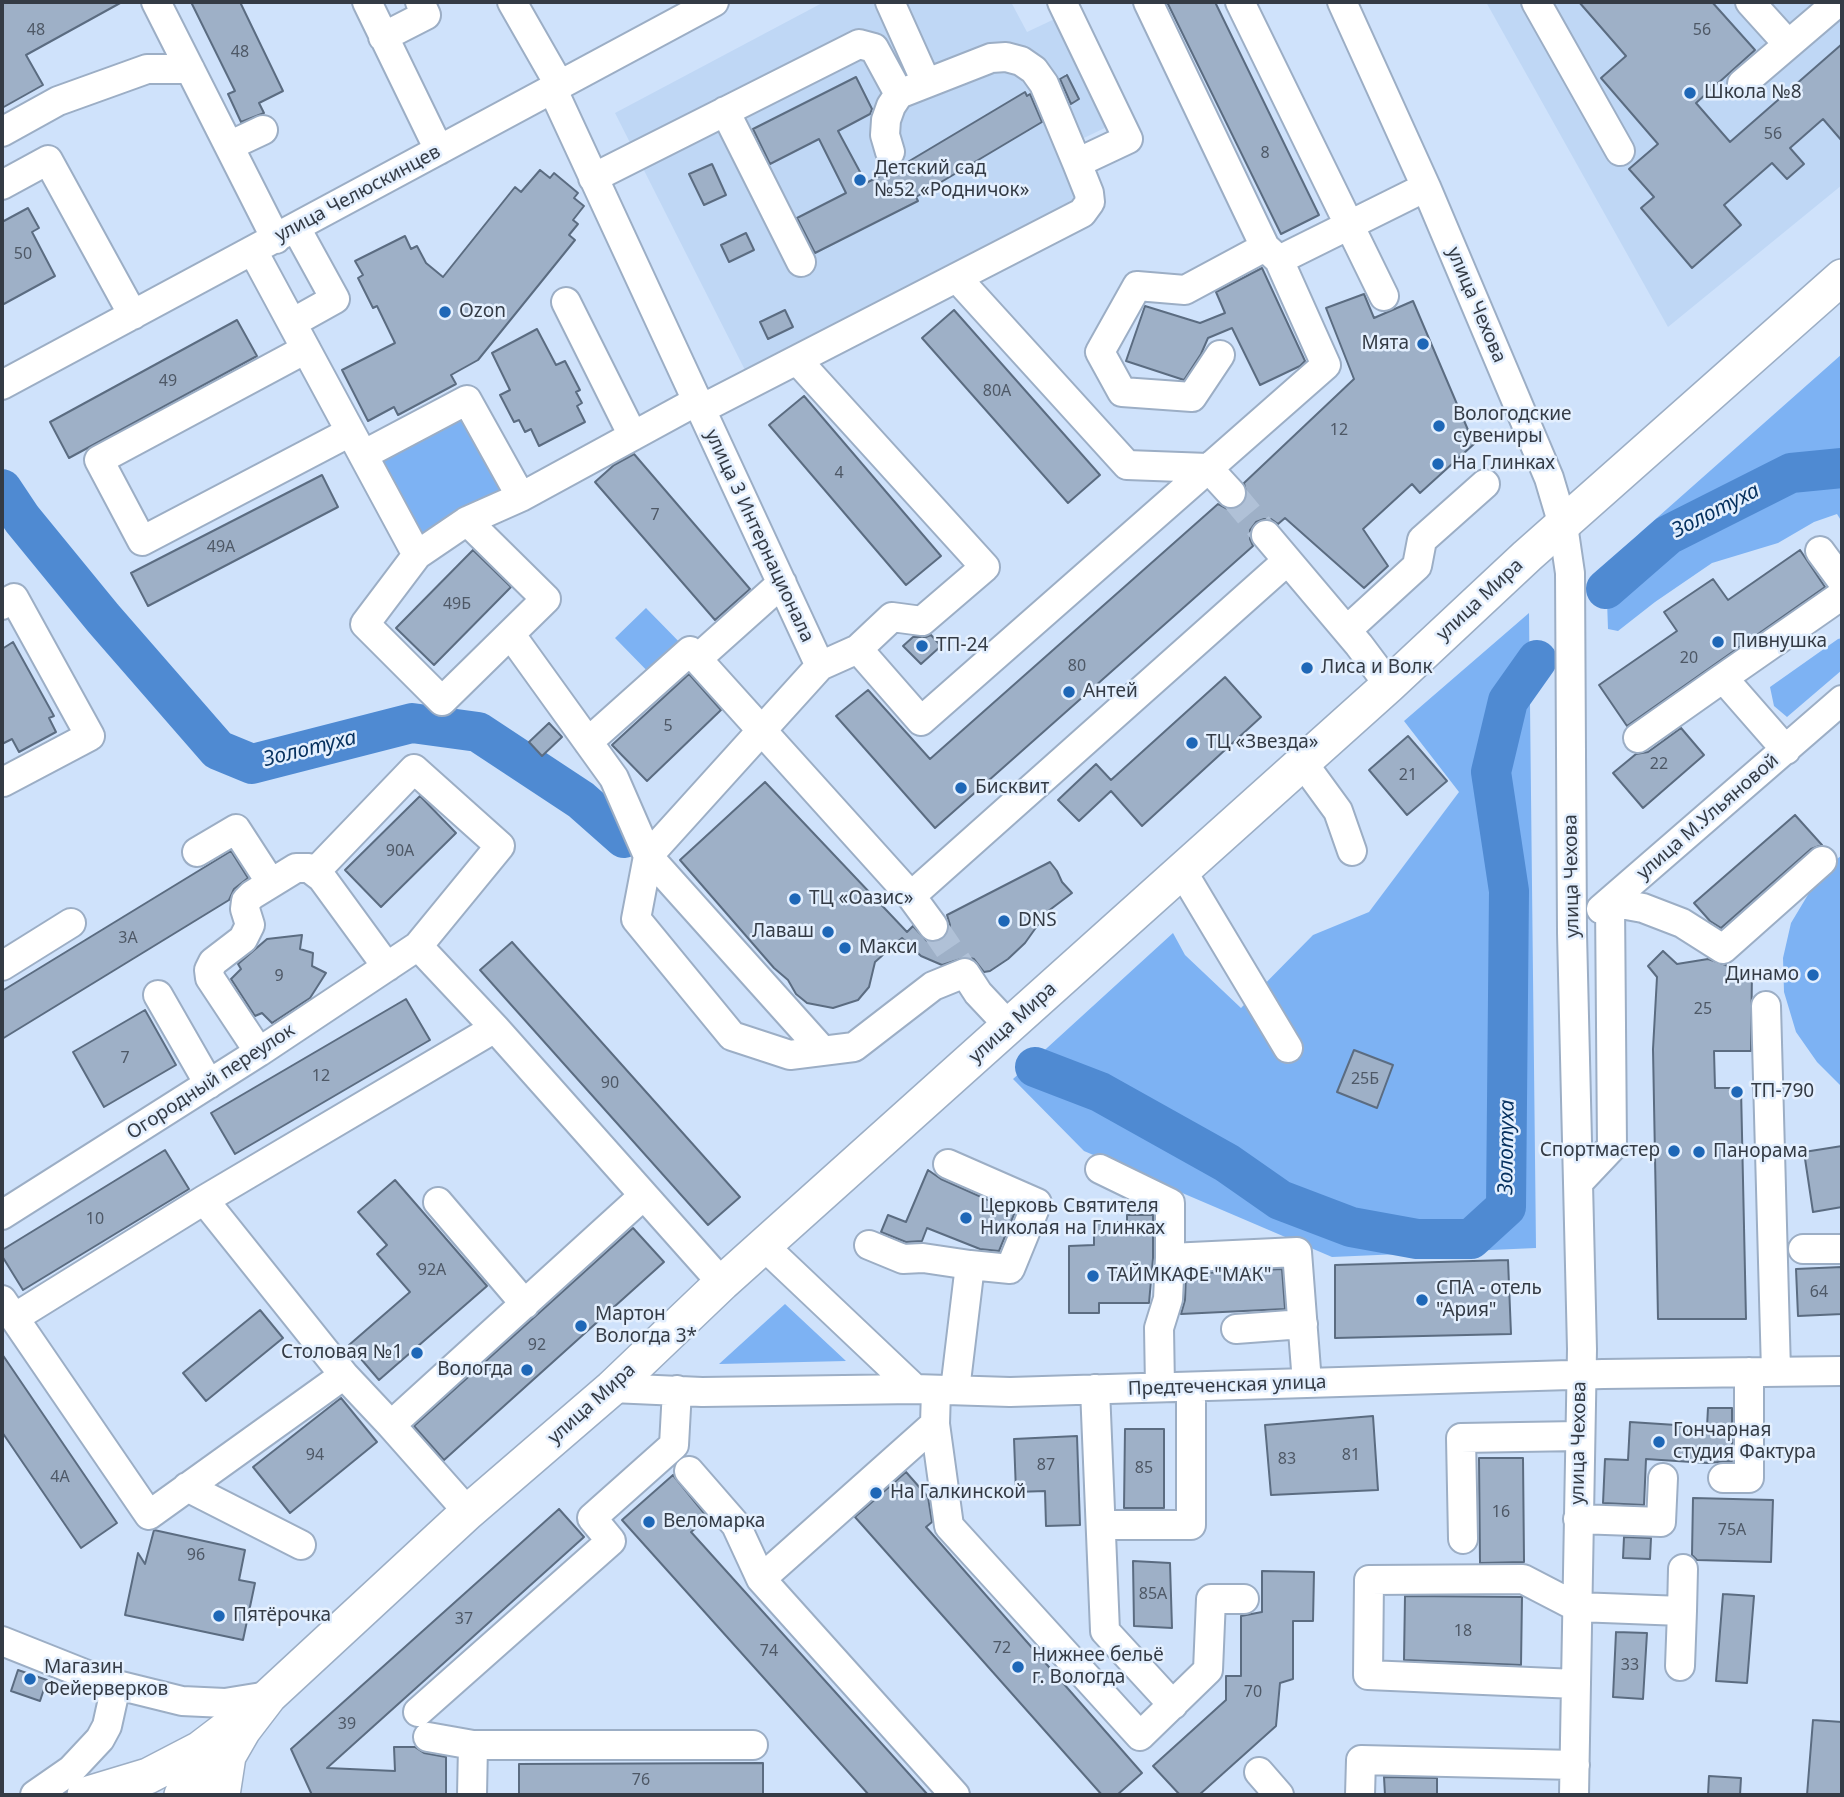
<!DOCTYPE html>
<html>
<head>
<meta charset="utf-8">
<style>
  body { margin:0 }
  #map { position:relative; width:1844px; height:1797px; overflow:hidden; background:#cfe2fb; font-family:"Noto Sans",sans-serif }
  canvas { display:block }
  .frame { position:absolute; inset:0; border:4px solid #343b45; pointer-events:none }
</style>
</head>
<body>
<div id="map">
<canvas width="1844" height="1797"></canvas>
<div class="frame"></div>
</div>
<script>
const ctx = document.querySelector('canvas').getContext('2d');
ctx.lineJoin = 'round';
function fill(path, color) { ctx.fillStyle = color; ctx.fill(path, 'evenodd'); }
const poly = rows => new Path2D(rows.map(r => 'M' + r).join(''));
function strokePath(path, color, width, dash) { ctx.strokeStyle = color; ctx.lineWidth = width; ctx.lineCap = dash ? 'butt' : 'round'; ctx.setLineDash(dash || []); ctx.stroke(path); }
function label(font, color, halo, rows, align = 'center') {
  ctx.font = font + ' "Noto Sans",sans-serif'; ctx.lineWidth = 5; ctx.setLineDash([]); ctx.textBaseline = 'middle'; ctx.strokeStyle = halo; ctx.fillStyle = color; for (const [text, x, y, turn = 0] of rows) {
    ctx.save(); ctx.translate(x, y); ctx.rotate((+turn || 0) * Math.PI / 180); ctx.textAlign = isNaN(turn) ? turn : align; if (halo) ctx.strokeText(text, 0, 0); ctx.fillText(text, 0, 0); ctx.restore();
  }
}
const built = poly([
  [824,2,1011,2,1027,32,1061,16,1113,124,1059,150,1081,204,748,376,615,113],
  [1486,2,1842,2,1842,185,1668,327]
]);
const green = poly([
  [1842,354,1842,522,1837,514,1814,522,1778,543,1712,563,1655,602,1618,631,1608,629,1606,572,1641,532],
  [465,407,513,495,420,546,373,457],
  [646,608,690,653,659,683,615,638],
  [1529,613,1536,1248,1332,1257,1084,1151,1013,1079,1173,933,1185,955,1241,1008,1313,935,1369,912,1459,792,1404,721],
  [1842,638,1842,670,1787,717,1774,706,1770,687,1838,639],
  [1842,855,1842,1087,1817,1062,1796,1032,1784,992,1783,958,1791,923,1809,893,1831,864],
  [785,1304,846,1361,719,1364]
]);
const river = poly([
  [2,489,22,519,103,618,218,750,252,764,412,723,478,732,581,800,624,838],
  [1606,589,1668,535,1791,473,1842,468],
  [1035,1067,1100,1092,1227,1163,1280,1200,1351,1227,1417,1239,1471,1239,1506,1207,1509,891,1491,772,1508,701,1537,660]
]);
const building = poly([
  [2,2,122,2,26,55,43,85,2,108,2,2],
  [191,2,240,2,283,91,259,103,264,113,241,122,228,94,235,91,191,2],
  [1167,2,1215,2,1319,215,1281,234,1167,2],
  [1579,2,1712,2,1755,50,1696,103,1730,142,1842,44,1842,141,1823,119,1790,148,1804,164,1787,179,1772,163,1724,205,1741,225,1692,268,1641,208,1654,197,1629,169,1658,144,1601,78,1626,56,1579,2],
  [1067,75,1079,99,1071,104,1060,79,1067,75],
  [856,77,872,109,870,114,838,131,866,183,906,163,1025,92,1027,96,1030,94,1042,122,916,197,918,201,815,253,797,218,846,193,819,139,770,164,753,129,856,77],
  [712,164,726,195,704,205,689,174,712,164],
  [540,170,550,178,554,173,578,193,574,198,584,206,573,220,578,224,569,235,575,240,478,360,451,375,456,384,398,415,394,407,368,421,342,370,395,343,377,306,373,308,358,278,363,275,355,261,405,236,411,249,417,246,426,263,443,277,515,187,521,192,540,170],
  [28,208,39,228,32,232,55,276,2,305,2,222,28,208],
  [746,233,754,250,729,262,721,245,746,233],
  [1262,268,1305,361,1300,366,1260,385,1232,328,1208,338,1201,354,1184,380,1126,361,1145,306,1200,323,1225,313,1216,292,1262,268],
  [1364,294,1374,318,1413,301,1474,444,1420,493,1412,484,1363,529,1388,566,1364,588,1285,518,1278,524,1271,519,1264,519,1256,522,1250,530,1250,539,1253,546,935,828,836,716,868,690,930,759,1218,504,1227,509,1235,509,1243,505,1247,497,1244,483,1354,379,1326,308,1364,294],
  [785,310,793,327,768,339,760,322,785,310],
  [954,310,1100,475,1068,503,922,338,954,310],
  [237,320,257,356,69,458,50,422,237,320],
  [537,329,556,365,565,361,580,390,576,392,582,403,577,406,585,422,539,446,531,429,525,432,519,420,514,422,500,395,510,390,492,353,537,329],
  [804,396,941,556,906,585,769,425,804,396],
  [634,454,750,589,715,620,595,482,614,465,634,454],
  [322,475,338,507,148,606,131,573,322,475],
  [473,550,511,587,434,665,396,628,473,550],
  [1800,550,1825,587,1627,726,1599,685,1677,631,1664,612,1713,579,1728,600,1800,550],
  [931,635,941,646,921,664,903,646,913,637,926,637,931,635],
  [13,642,54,716,49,718,56,732,19,752,12,739,2,744,2,649,13,642],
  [689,674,721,710,647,781,612,745,689,674],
  [1225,677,1261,717,1142,826,1111,791,1079,821,1058,800,1096,764,1111,780,1225,677],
  [549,723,562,737,542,756,529,742,549,723],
  [1681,728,1704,755,1643,808,1613,773,1636,754,1648,752,1681,728],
  [1408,736,1447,781,1407,815,1369,770,1408,736],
  [765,782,907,932,913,926,927,941,934,943,942,940,948,933,950,925,947,915,1050,862,1057,871,1062,882,1072,893,1047,912,1025,943,1008,959,990,971,984,972,974,959,967,957,942,965,921,956,902,938,875,962,869,987,858,1000,833,1008,807,1003,796,994,788,980,774,968,680,860,765,782],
  [420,796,456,833,381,907,345,870,420,796],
  [1795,815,1822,845,1811,849,1721,928,1710,921,1694,903,1795,815],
  [231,851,248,878,234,889,229,900,2,1039,2,991,231,851],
  [302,935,300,949,313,953,312,966,326,973,310,998,272,1023,262,1013,255,1016,231,979,241,969,238,964,267,939,302,935],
  [512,942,740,1197,708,1225,480,970,512,942],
  [1663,951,1677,964,1708,959,1726,965,1730,971,1752,970,1751,1051,1714,1051,1715,1088,1741,1088,1746,1319,1658,1319,1653,1049,1657,977,1648,966,1663,951],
  [406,999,430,1040,235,1154,211,1113,406,999],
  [145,1010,176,1065,104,1107,73,1052,145,1010],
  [1354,1050,1393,1065,1377,1108,1337,1092,1354,1050],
  [1842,1146,1842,1207,1813,1212,1804,1152,1842,1146],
  [165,1150,189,1189,23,1290,2,1256,2,1250,165,1150],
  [928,1170,941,1179,1015,1212,999,1251,980,1249,927,1228,922,1241,906,1242,881,1232,888,1215,906,1222,928,1170],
  [395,1180,487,1286,379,1380,349,1345,410,1292,377,1254,387,1245,358,1212,395,1180],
  [1127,1215,1153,1215,1153,1258,1149,1303,1099,1303,1099,1313,1069,1313,1069,1246,1094,1245,1094,1222,1127,1222,1127,1215],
  [633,1228,664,1262,444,1460,414,1426,633,1228],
  [1508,1260,1511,1334,1335,1338,1335,1265,1508,1260],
  [1842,1267,1842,1314,1798,1316,1796,1269,1842,1267],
  [1282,1269,1285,1309,1181,1314,1185,1300,1186,1274,1282,1269],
  [260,1310,283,1338,206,1401,183,1373,260,1310],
  [2,1354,117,1523,81,1548,2,1432,2,1354],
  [341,1398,377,1442,290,1513,253,1467,341,1398],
  [1708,1408,1732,1408,1732,1461,1707,1463,1646,1459,1644,1505,1603,1503,1605,1459,1628,1460,1630,1422,1707,1427,1708,1408],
  [1373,1416,1378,1490,1271,1495,1265,1425,1373,1416],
  [1125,1429,1164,1429,1164,1508,1124,1508,1125,1429],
  [1077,1436,1080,1525,1046,1526,1045,1491,1016,1492,1014,1439,1077,1436],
  [1479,1458,1523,1458,1524,1562,1480,1563,1479,1458],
  [906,1472,928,1497,932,1522,926,1527,1142,1773,1117,1795,1102,1795,855,1517,906,1472],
  [673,1475,708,1518,691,1532,928,1795,869,1795,622,1520,673,1475],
  [1693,1498,1773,1500,1771,1562,1697,1560,1692,1555,1693,1498],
  [559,1509,584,1537,327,1768,395,1771,394,1747,415,1747,424,1753,446,1757,446,1795,312,1795,291,1749,559,1509],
  [154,1530,245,1550,239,1580,255,1583,243,1640,125,1615,138,1553,145,1564,154,1530],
  [1624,1537,1651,1538,1650,1559,1623,1558,1624,1537],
  [1133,1561,1170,1563,1172,1628,1134,1626,1133,1561],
  [1262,1571,1314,1572,1313,1621,1293,1621,1293,1679,1280,1683,1276,1726,1199,1795,1180,1795,1153,1766,1226,1700,1226,1676,1241,1676,1241,1616,1262,1612,1262,1571],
  [1723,1594,1754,1596,1747,1683,1716,1681,1723,1594],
  [1405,1596,1522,1597,1521,1665,1404,1660,1405,1596],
  [1616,1632,1647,1633,1643,1699,1613,1697,1616,1632],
  [18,1670,47,1680,40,1701,11,1691,18,1670],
  [1813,1720,1842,1722,1842,1795,1807,1795,1813,1720],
  [763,1763,763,1795,519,1795,519,1764,763,1763],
  [1709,1776,1741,1778,1740,1795,1708,1795,1709,1776],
  [1384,1777,1437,1778,1437,1795,1385,1795,1384,1777]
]);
const minorTunnel = poly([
  [1231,493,1266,535],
  [933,926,965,973]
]);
const minor = poly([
  [156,2,276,239],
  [367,2,439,150],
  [512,2,560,86],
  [890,2,926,82],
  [1148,2,1265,247,1279,260],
  [1240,2,1384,296],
  [1342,2,1426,187,1549,478,1563,525,1570,573,1572,933,1582,1349,1574,1795],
  [1536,2,1620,151],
  [1750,2,1788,44],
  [383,37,426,15,420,2],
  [1742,84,1838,2],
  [553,90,820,666,648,856,636,919,732,1036,790,1055,854,1047,933,986,965,973,978,993,1009,1026],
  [725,111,801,262],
  [2,132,58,101,147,69,190,69],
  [229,146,263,130],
  [890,152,885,135,886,120,891,106,899,94],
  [593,178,859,44,874,48,899,94,991,58,1006,57,1021,61,1034,70,1044,84,1077,163],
  [2,185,48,160,133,315],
  [253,251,417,555,467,521,546,599,442,701,365,624,417,555],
  [957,278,1127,465,1208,468,1231,493],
  [566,302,633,436],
  [292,323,335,299,296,228],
  [306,349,99,460,142,541,350,432],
  [1220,355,1192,397,1122,392,1100,352,1137,286,1185,290,1265,247],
  [797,360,985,567,922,621,892,617,858,649],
  [2,385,714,2],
  [363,455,467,400,521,497],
  [467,521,521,497,686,407,713,403,1082,213,1090,202,1089,193,1077,163,1128,139,1062,2],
  [1266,535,1359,645,1389,685],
  [1820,551,1842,581],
  [2,605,14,598,90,736,3,782,2,780],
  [1347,630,1417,566,1422,540,1485,484],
  [511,635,614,778,648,856,822,1050],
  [697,659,782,583],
  [820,666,858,649,921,721,1326,365,1279,260,1426,187],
  [1638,738,1723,678],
  [588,742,690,651,911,896,933,926],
  [1786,750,1723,678,1842,595],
  [1303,763,1338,811,1352,851],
  [197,852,236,829,271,883],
  [1182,871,1288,1048],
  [911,896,1287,561],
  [1601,909,1842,700],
  [418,946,495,1028,722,1283],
  [2,966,71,923],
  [158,995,209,1084],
  [1766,1006,1776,1371],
  [259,1052,210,978,209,970,213,962,243,939,250,925,245,909,246,901,252,895,296,868,309,868,322,878,387,967],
  [948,1164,1037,1203,1010,1269,970,1265,955,1390],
  [1100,1169,1170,1203,1170,1258,1297,1252,1307,1383],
  [1578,1183,1612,1147,1610,902,1643,908,1682,923,1723,949,1822,861],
  [204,1200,344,1375],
  [438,1202,525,1304],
  [2,1215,259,1052,418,946,500,846,414,769,315,872],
  [869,1245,903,1259,923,1258,970,1265],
  [764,1246,915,1389],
  [1803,1249,1842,1249],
  [2,1300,149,1515,344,1375,391,1425],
  [14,1318,204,1200,495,1028],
  [1236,1329,1303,1324],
  [1160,1387,1159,1328,1168,1299,1170,1258],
  [612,1388,702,1392,915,1389,1010,1392,1603,1374,1842,1371],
  [1095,1389,1105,1631,1173,1705],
  [936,1390,935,1424,949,1526,1140,1736,1208,1670,1211,1599,1244,1599],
  [689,1471,736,1525,761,1579,955,1795],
  [1723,1478,1749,1478,1749,1372],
  [187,1487,301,1545],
  [468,1512,391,1425,643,1196],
  [1578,1519,1661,1522,1663,1478],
  [1101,1525,1191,1525,1191,1387],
  [1463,1539,1461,1438,1579,1436],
  [761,1579,935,1424],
  [2,1641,105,1682,182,1701,225,1703,268,1696],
  [1680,1666,1682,1611],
  [1576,1684,1368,1675,1369,1580,1523,1579,1577,1607,1682,1611,1683,1569],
  [418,1712,611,1541,592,1518,674,1445,677,1390],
  [428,1737,473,1745],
  [1259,1772,1279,1795],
  [35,1795,71,1770,100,1739,107,1726,113,1699,105,1682],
  [472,1795,473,1745,753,1745],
  [1360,1795,1361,1760,1575,1765]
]);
const major = poly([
  [85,1795,148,1776,200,1749,246,1714],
  [182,1795,230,1744],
  [222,1795,228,1756,243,1730,269,1696,468,1512,612,1388,722,1283,1389,685,1527,556,1842,277]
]);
const markers = [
  [1690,93,7,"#1e67b7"],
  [860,180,7,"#1e67b7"],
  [445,312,7,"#1e67b7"],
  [1423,344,7,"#1e67b7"],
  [1439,426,7,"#1e67b7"],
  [1438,464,7,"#1e67b7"],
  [1718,642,7,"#1e67b7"],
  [922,646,7,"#1e67b7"],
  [1307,668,7,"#1e67b7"],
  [1069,692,7,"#1e67b7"],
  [1192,743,7,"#1e67b7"],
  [961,788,7,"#1e67b7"],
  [795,899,7,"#1e67b7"],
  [1004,921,7,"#1e67b7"],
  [828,932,7,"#1e67b7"],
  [845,948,7,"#1e67b7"],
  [1813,975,7,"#1e67b7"],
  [1737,1092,7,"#1e67b7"],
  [1674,1151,7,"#1e67b7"],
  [1699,1152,7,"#1e67b7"],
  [966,1218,7,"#1e67b7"],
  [1093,1276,7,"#1e67b7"],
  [1422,1300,7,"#1e67b7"],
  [581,1326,7,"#1e67b7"],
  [417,1353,7,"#1e67b7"],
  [527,1370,7,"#1e67b7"],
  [1659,1442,7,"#1e67b7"],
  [876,1493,7,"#1e67b7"],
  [649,1522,7,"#1e67b7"],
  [219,1616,7,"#1e67b7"],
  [1018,1667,7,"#1e67b7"],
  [30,1679,7,"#1e67b7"]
];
const numberNames = [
  ["48",36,30],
  ["56",1702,30],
  ["48",240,52],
  ["56",1773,134],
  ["8",1265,153],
  ["50",23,254],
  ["49",168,381],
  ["80А",997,391],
  ["12",1339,430],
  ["4",839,473],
  ["7",655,515],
  ["49А",221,547],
  ["49Б",457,604],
  ["20",1689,658],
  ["80",1077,666],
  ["5",668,726],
  ["22",1659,764],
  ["21",1408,775],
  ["90А",400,851],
  ["3А",128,938],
  ["9",279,976],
  ["25",1703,1009],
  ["7",125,1058],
  ["12",321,1076],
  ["25Б",1365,1079],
  ["90",610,1083],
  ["10",95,1219],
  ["92А",432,1270],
  ["64",1819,1292],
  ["92",537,1345],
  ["94",315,1455],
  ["81",1351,1455],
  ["83",1287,1459],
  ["87",1046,1465],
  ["85",1144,1468],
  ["4А",60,1477],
  ["16",1501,1512],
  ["75А",1732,1530],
  ["96",196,1555],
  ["85А",1153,1594],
  ["37",464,1619],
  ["18",1463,1631],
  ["72",1002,1648],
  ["74",769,1651],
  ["33",1630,1665],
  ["70",1253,1692],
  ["39",347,1724],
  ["76",641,1780]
];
const poiNames = [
  ["Школа №8",1704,93],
  ["Детский сад",874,169],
  ["№52 «Родничок»",874,191],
  ["Ozon",459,312],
  ["Мята",1409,344,"right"],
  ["Вологодские",1453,415],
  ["сувениры",1453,437],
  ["На Глинках",1452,464],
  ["Пивнушка",1732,642],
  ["ТП-24",936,646],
  ["Лиса и Волк",1321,668],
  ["Антей",1083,692],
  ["ТЦ «Звезда»",1206,743],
  ["Бисквит",975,788],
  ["ТЦ «Оазис»",809,899],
  ["DNS",1018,921],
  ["Лаваш",814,932,"right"],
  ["Макси",859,948],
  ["Динамо",1799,975,"right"],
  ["ТП-790",1751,1092],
  ["Спортмастер",1660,1151,"right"],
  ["Панорама",1713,1152],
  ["Церковь Святителя",980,1207],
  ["Николая на Глинках",980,1229],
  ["ТАЙМКАФЕ \"МАК\"",1107,1276],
  ["СПА - отель",1436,1289],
  ["\"Ария\"",1436,1311],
  ["Мартон",595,1315],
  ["Вологда 3*",595,1337],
  ["Столовая №1",403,1353,"right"],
  ["Вологда",513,1370,"right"],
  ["Гончарная",1673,1431],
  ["студия Фактура",1673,1453],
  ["На Галкинской",890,1493],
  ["Веломарка",663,1522],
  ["Пятёрочка",233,1616],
  ["Нижнее бельё",1032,1656],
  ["г. Вологда",1032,1678],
  ["Магазин",44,1668],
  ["Фейерверков",44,1690]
];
const streetNames = [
  ["улица Челюскинцев",358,194,-28],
  ["улица Чехова",1476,305,67],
  ["улица 3 Интернационала",759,536,65],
  ["улица Мира",1480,600,-43],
  ["улица М.Ульяновой",1708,817,-41],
  ["улица Чехова",1572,876,-91],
  ["улица Мира",1013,1023,-42],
  ["Огородный переулок",211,1082,-33],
  ["Предтеченская улица",1227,1386,-2],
  ["улица Мира",592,1404,-42],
  ["улица Чехова",1579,1443,-89]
];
const waterNames = [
  ["Золотуха",1716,511,-27],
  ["Золотуха",310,749,-14],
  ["Золотуха",1507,1147,-89]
];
fill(built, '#bfd7f5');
fill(green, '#7db2f3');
strokePath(river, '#4f8ad2', 40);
fill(building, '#9eb0c7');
strokePath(building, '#5b6c81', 2);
strokePath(minorTunnel, '#b0c1d7', 28, [28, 14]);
strokePath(minor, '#9caec5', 32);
strokePath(major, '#9caec5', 38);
strokePath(minor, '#fff', 28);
strokePath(major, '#fff', 35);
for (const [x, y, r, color] of markers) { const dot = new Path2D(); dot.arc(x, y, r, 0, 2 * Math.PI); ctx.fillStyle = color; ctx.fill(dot); strokePath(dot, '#e3effe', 2.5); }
label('16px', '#4e5866', null, numberNames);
label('19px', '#343b45', '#e3effe', poiNames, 'left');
label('19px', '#343b45', '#e3effe', streetNames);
label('italic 21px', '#06315f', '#e3effe', waterNames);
</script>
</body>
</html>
